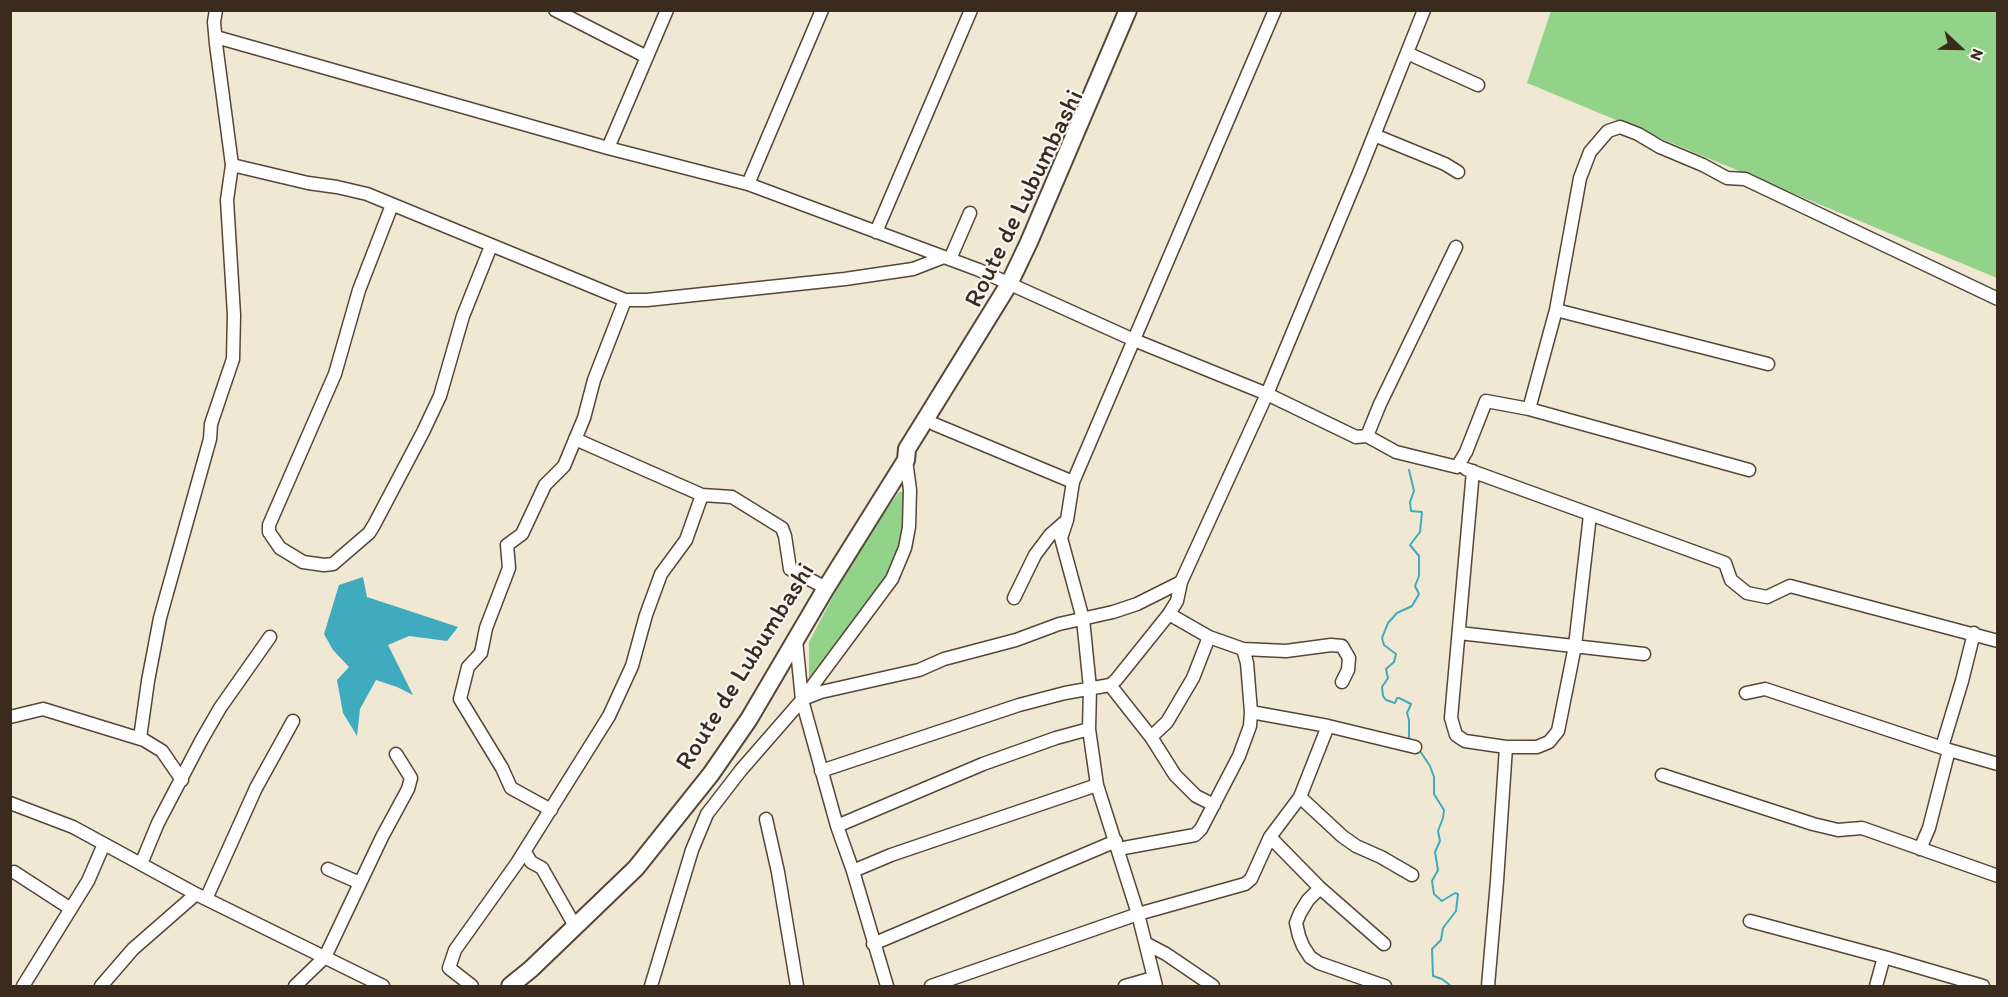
<!DOCTYPE html>
<html>
<head>
<meta charset="utf-8">
<style>
  body { margin:0 }
  #map { position:relative; width:2008px; height:997px; overflow:hidden; background:#f1e8d3; font-family:Itim,sans-serif }
  canvas { display:block }
  .frame { position:absolute; inset:0; border:12px solid #3b2a1e; pointer-events:none }
  .north { position:absolute; left:1930px; top:18px; width:60px; height:60px; -webkit-text-stroke:4px #f6f6f2; paint-order:stroke; rotate:112deg; font-size:16px; font-weight:700; line-height:24px; text-align:center; color:#3b2a1e }
  .north::after { content:''; display:block; margin:auto; width:21px; height:27px; background:#3b2a1e; clip-path:polygon(50% 0,100% 100%,50% 72%,0 100%) }
</style>
</head>
<body>
<div id="map">
<canvas width="2008" height="997"></canvas>
<div class="frame"></div>
<div class="north">N</div>
</div>
<script>
const ctx = document.querySelector('canvas').getContext('2d');
ctx.lineJoin = 'round';
function fill(path, color) { ctx.fillStyle = color; ctx.fill(path, 'evenodd'); }
const poly = rows => new Path2D(rows.map(r => 'M' + r).join(''));
function strokePath(path, color, width, dash) { ctx.strokeStyle = color; ctx.lineWidth = width; ctx.lineCap = dash ? 'butt' : 'round'; ctx.setLineDash(dash || []); ctx.stroke(path); }
function label(font, color, halo, rows, align = 'center') {
  ctx.font = font + ' Itim,sans-serif'; ctx.lineWidth = 4.5; ctx.setLineDash([]); ctx.textBaseline = 'middle'; ctx.strokeStyle = halo; ctx.fillStyle = color; for (const [text, x, y, turn = 0] of rows) {
    ctx.save(); ctx.translate(x, y); ctx.rotate((+turn || 0) * Math.PI / 180); ctx.textAlign = isNaN(turn) ? turn : align; if (halo) ctx.strokeText(text, 0, 0); ctx.fillText(text, 0, 0); ctx.restore();
  }
}
const green = poly([
  [1551,11,1997,11,1997,278,1527,83],
  [907,491,907,532,890,580,809,684,809,642,857,551,899,492]
]);
const water = poly([
  [363,577,367,597,458,627,447,641,409,636,388,645,413,695,397,687,376,680,360,709,357,736,343,713,337,680,349,667,333,650,324,634,339,585]
]);
const stream = poly([
  [1409,470,1414,491,1410,502,1411,511,1422,512,1420,532,1410,545,1419,556,1419,576,1415,586,1419,594,1412,606,1397,613,1388,623,1382,638,1384,645,1396,654,1394,662,1386,669,1388,678,1382,687,1383,696,1386,700,1395,703,1397,698,1399,698,1411,704,1407,713,1409,720,1409,738,1413,742],
  [1418,748,1430,766,1434,777,1434,794,1444,810,1443,818,1438,831,1440,841,1435,852,1438,870,1432,881,1434,894,1442,901,1455,893,1458,894,1456,911,1443,928,1441,940,1432,949,1433,976,1442,979,1451,986]
]);
const minor = poly([
  [555,10,647,57],
  [216,37,608,148,748,184,979,270,1134,340,1267,394,1356,437,1367,436,1396,452,1457,467,1466,452,1486,401,1529,409,1556,310,1580,178,1590,152,1608,131,1620,127,1638,134,1660,147,1703,165,1727,178,1745,179,1998,299],
  [1407,53,1478,85],
  [1374,135,1445,164,1458,172],
  [608,148,667,10],
  [232,165,308,183,337,187,367,194,625,300,647,300,845,279,913,269,944,257],
  [748,184,822,10],
  [392,205,359,290,335,374,269,525,269,532,280,548,303,562,324,565,333,564,369,533,374,525,423,432,440,396,463,316,491,246],
  [876,232,971,10],
  [950,259,970,213],
  [1556,310,1768,364],
  [1529,409,1749,470],
  [934,424,1073,482],
  [1367,436,1380,404,1456,247],
  [575,439,702,495],
  [1466,469,1725,563,1731,580,1747,593,1767,597,1790,586,1998,641],
  [1473,471,1451,718,1456,735,1465,741,1506,747,1537,747,1549,742,1558,731,1575,646,1590,515],
  [1014,598,1035,555,1050,535,1066,521],
  [1459,633,1644,654],
  [796,640,802,700,837,826,853,871,887,986],
  [1243,649,1286,651,1331,645,1342,646,1349,658,1348,670,1342,682],
  [1110,685,1151,737,1175,775,1196,796,1214,805],
  [1746,693,1765,689,1949,750,1998,764],
  [803,699,821,692,919,670,944,659,1016,640,1059,624,1113,612,1137,604,1181,582],
  [1251,712,1328,726,1415,747],
  [10,717,43,709,144,740,162,751,182,780],
  [1151,737,1167,722,1193,678,1209,637,1169,614],
  [140,738,148,681,160,618,210,439,211,424,233,359,234,315,227,200,232,165,216,44,214,22,216,10],
  [1942,747,1962,681,1974,633],
  [821,771,1019,705,1065,693,1110,685,1116,680,1169,614,1177,601,1181,582,1267,394,1359,173,1424,10],
  [1662,775,1813,824,1838,830,1862,828,1998,876],
  [1300,797,1342,836,1356,846,1381,857,1412,875],
  [10,803,73,827,196,894,383,986],
  [551,810,511,788,502,768,460,699,468,667,481,653,486,628,509,568,507,545,522,534,545,485,564,466,584,418,594,380,625,300],
  [766,819,778,872,797,986],
  [837,826,983,764,1056,738,1089,729],
  [1270,837,1320,888,1384,944],
  [1118,849,1195,835,1201,829,1239,756,1250,726,1251,712,1247,663,1243,649,1209,637],
  [1920,849,1929,828,1949,750],
  [525,852,531,862,542,868,575,926],
  [141,864,158,823,201,741,220,708,270,637],
  [328,869,360,883],
  [853,871,891,855,1097,785],
  [14,872,71,909],
  [1320,888,1308,900,1300,913,1296,923,1299,936,1303,946,1310,957,1319,963,1373,982],
  [206,899,256,788,293,721],
  [1750,921,1884,957,1983,986],
  [873,944,1116,841],
  [1147,944,1166,954,1213,986],
  [23,986,88,881,104,844],
  [101,986,133,949,196,894],
  [295,986,325,957,382,837,408,789,411,778,396,754],
  [472,986,449,968,455,950,517,863,609,716,632,666,646,615,661,574,686,540,702,495,732,497,782,528,785,536,790,569,826,588],
  [651,986,692,850,707,814,741,770,802,700,892,579,905,548,909,527,910,490,906,460],
  [931,986,1138,914,1245,884,1251,879,1270,837,1300,797,1328,726],
  [1125,986,1153,978],
  [1156,986,1138,914,1097,785,1089,729,1090,688,1083,619,1061,538,1067,520,1073,482,1275,10],
  [1370,986,1373,982,1385,986],
  [1488,986,1497,881,1506,747],
  [1876,986,1884,957]
]);
const highway = poly([
  [510,986,531,969,636,868,711,774,749,719,826,588,906,460,907,449,925,420,1009,284,1029,242,1128,10]
]);
const streetNames = [
  ["Route de Lubumbashi",1025,199,-64],
  ["Route de Lubumbashi",746,667,-58]
];
fill(green, '#92d389');
fill(water, '#40abbf');
strokePath(stream, '#40abbf', 2);
strokePath(minor, '#564639', 15);
strokePath(highway, '#564639', 20);
strokePath(minor, '#fff', 12);
strokePath(highway, '#fff', 16);
label('26px', '#3b2a1e', '#f6f6f2', streetNames);
</script>
</body>
</html>
